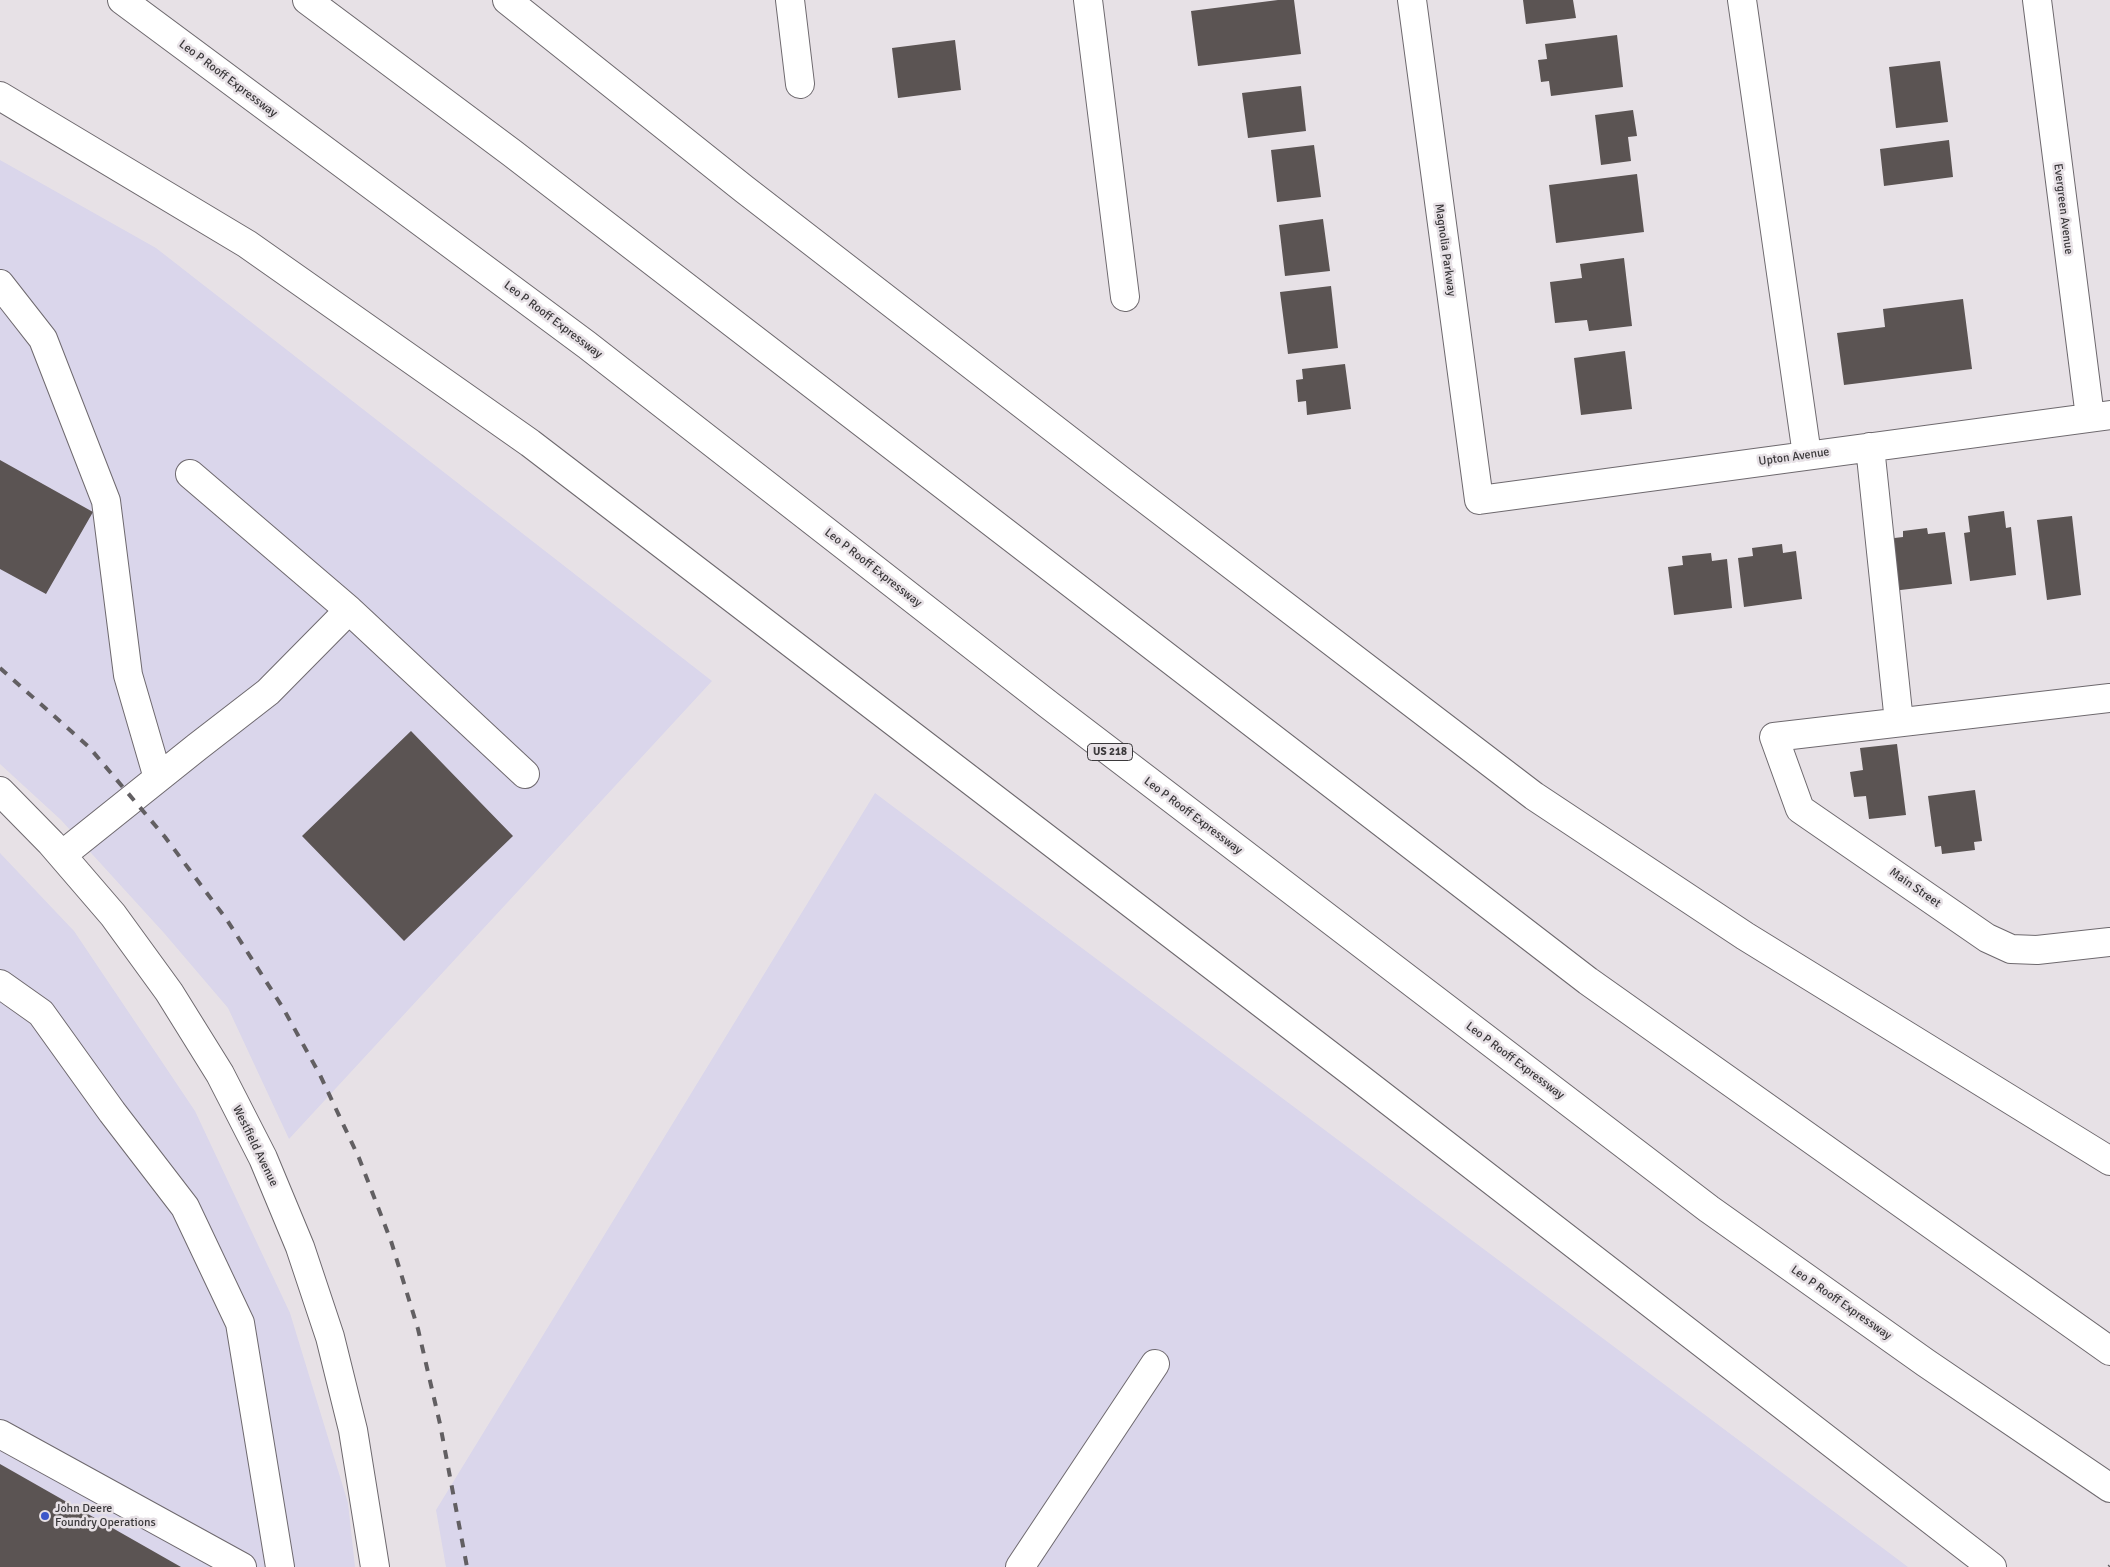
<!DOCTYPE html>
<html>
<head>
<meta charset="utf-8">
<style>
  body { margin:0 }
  canvas { display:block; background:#e7e1e6 }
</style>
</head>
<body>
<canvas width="2110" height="1567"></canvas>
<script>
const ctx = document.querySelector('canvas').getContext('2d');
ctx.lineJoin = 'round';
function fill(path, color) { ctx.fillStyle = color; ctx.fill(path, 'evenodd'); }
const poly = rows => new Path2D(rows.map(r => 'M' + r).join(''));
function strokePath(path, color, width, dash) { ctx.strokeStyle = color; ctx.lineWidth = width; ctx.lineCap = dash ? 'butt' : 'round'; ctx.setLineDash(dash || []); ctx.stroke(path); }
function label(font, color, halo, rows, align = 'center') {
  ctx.font = font + ' Signika,sans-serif'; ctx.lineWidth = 5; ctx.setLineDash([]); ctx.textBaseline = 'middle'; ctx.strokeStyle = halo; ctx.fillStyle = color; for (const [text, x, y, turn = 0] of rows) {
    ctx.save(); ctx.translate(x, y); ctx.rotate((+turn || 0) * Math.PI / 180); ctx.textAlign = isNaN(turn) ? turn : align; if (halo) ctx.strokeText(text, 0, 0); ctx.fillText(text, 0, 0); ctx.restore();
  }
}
const industrial = poly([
  [0,160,156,248,712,681,289,1139,228,1008,164,933,61,820,0,764],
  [875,793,1908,1567,446,1567,436,1510],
  [0,853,74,931,195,1111,290,1313,348,1503,355,1567,0,1567]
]);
const building = poly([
  [1278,0,1294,0,1301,54,1198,66,1191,11],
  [1523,0,1573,0,1576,18,1526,24],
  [1617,35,1623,87,1551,96,1549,81,1541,82,1538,60,1547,59,1545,44],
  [955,40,961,90,898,98,892,48],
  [1940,61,1948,122,1896,128,1889,67],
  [1301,86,1306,131,1248,138,1242,93],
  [1633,110,1637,136,1628,137,1631,161,1601,165,1595,115],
  [1949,140,1953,177,1884,186,1880,149],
  [1314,145,1321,197,1277,202,1271,150],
  [1637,174,1644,232,1556,243,1549,185],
  [1323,219,1330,271,1285,276,1279,225],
  [1624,258,1632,326,1589,331,1587,320,1555,323,1550,282,1582,278,1580,264],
  [1331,286,1338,348,1288,354,1280,292],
  [1963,299,1972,369,1844,385,1837,333,1885,327,1883,309],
  [1625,351,1632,409,1581,415,1574,358],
  [1345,364,1351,409,1307,415,1306,401,1298,402,1296,380,1303,379,1302,369],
  [0,460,93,512,46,594,0,569],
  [2004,511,2006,528,2011,527,2016,575,1970,581,1964,533,1970,532,1968,516],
  [2072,516,2081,595,2047,600,2037,520],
  [1927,528,1928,534,1945,532,1952,584,1892,591,1886,539,1903,537,1903,531],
  [1782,544,1783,553,1796,551,1802,599,1744,607,1738,558,1753,556,1752,548],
  [1711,553,1712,561,1727,559,1732,608,1674,615,1668,567,1683,565,1682,556],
  [411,731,513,836,404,941,302,836],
  [1897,744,1906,815,1869,819,1866,796,1854,797,1850,772,1863,770,1860,748],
  [1975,790,1982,841,1974,842,1975,850,1942,854,1941,846,1935,847,1928,796],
  [0,1464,181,1567,0,1567]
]);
const minor = poly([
  [507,0,744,189,1123,482,1534,796,1745,936,2110,1161],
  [790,0,800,84],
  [1088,0,1125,297],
  [1412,0,1479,500,2110,415],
  [1742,0,1807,455],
  [2037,0,2090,417],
  [0,96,247,244,530,443,1358,1077,1992,1567],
  [0,284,43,339,106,501,128,675,158,778],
  [1870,447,1899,722],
  [190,474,349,610],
  [2110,698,1774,737,1800,809,1987,938,2011,949,2037,950,2110,942],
  [0,791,51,843,113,915,169,992,220,1074,263,1158,300,1247,330,1337,353,1430,375,1567],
  [62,855,197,747,268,692,349,610,525,774],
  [0,984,41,1013,112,1112,185,1207,240,1323,280,1567],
  [0,1434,242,1567],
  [1020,1567,1155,1364]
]);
const highway = poly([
  [122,0,587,345,1049,705,1709,1209,1926,1363,2110,1488],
  [307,0,512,153,1588,981,2110,1351]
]);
const rail = poly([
  [0,668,89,747,165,837,227,920,283,1008,320,1075,359,1158,391,1241,418,1329,440,1424,467,1567],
  [2109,1567,2110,1566]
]);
const markers = [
  [45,1516,5,"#3b56c9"]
];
const shields = [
  [1110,752,45]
];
const shieldNames = [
  ["US 218",1110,752]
];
const streetNames = [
  ["Leo P Rooff Expressway",228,79,37],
  ["Evergreen Avenue",2063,209,83],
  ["Magnolia Parkway",1445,250,82],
  ["Leo P Rooff Expressway",553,320,37],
  ["Upton Avenue",1794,457,-8],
  ["Leo P Rooff Expressway",873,568,38],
  ["Leo P Rooff Expressway",1193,816,37],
  ["Main Street",1915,888,35],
  ["Leo P Rooff Expressway",1515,1061,37],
  ["Westfield Avenue",255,1146,64],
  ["Leo P Rooff Expressway",1841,1303,35]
];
const poiNames = [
  ["John Deere",55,1509],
  ["Foundry Operations",55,1523]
];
fill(industrial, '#dad6eb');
fill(building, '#5b5453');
strokePath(minor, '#6e696e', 30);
strokePath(highway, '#6e696e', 30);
strokePath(minor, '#fff', 28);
strokePath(highway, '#fff', 28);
strokePath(rail, '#625f62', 4, [9, 9]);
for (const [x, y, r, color] of markers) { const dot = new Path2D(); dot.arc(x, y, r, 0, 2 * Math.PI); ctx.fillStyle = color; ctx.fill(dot); strokePath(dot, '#e7e1e6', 2); }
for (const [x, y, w] of shields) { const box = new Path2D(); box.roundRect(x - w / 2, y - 8.5, w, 17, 4); ctx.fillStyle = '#e7e1e6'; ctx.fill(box); strokePath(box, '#3b393b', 1); }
label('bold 11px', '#3b393b', null, shieldNames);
label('12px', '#3b393b', '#e7e1e6', streetNames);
label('12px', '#3b393b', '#e7e1e6', poiNames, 'left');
</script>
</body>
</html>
